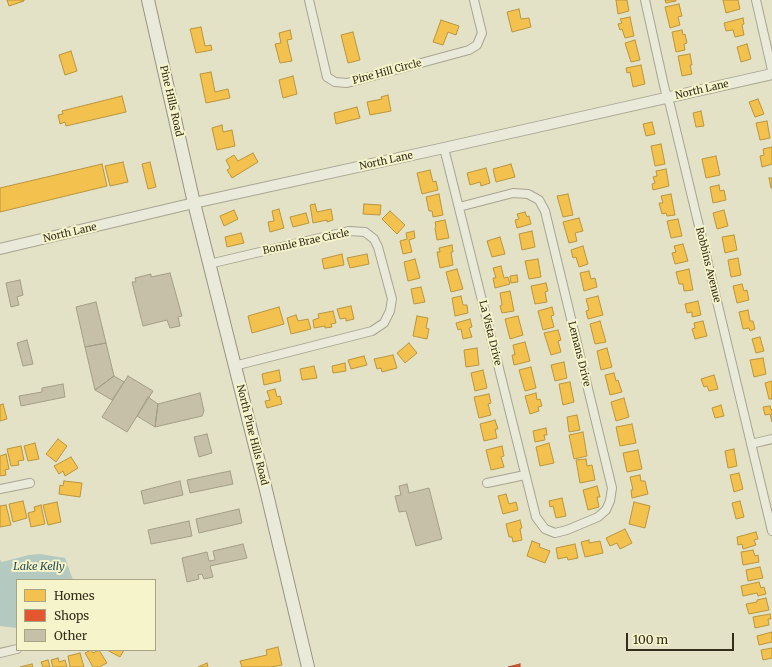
<!DOCTYPE html>
<html>
<head>
<meta charset="utf-8">
<style>
  body { margin:0 }
  #map { position:relative; width:772px; height:667px; overflow:hidden; background:#e3e2c7; font-family:Merriweather,serif }
  canvas { display:block }
  .legend { position:absolute; left:16px; top:579px; width:140px; height:72px; box-sizing:border-box; background:#f5f4cb; border:1px solid #a8a485; margin:0; padding:5px 7px; list-style:none; font-size:12px; color:#342d1b }
  .legend li { display:flex; align-items:center; gap:8px; height:20px }
  .legend b { width:20px; border:1px solid #a8a485 }
  .scale { position:absolute; left:626px; top:633px; width:108px; height:18px; box-sizing:border-box; border:2px solid #342d1b; border-top:0; padding-left:5px; font-size:12px; line-height:14px; white-space:nowrap; color:#342d1b; -webkit-text-stroke:3px #f5f4cb; paint-order:stroke }
</style>
</head>
<body>
<div id="map">
<canvas width="772" height="667"></canvas>
<ul class="legend">
<li><b style="height:11px;background:#f2c14e"></b>Homes</li>
<li><b style="height:11px;background:#e4572e"></b>Shops</li>
<li><b style="height:11px;background:#c6c0a8"></b>Other</li>
</ul>
<div class="scale">100 m</div>
</div>
<script>
const ctx = document.querySelector('canvas').getContext('2d');
ctx.lineJoin = 'round';
function fill(path, color) { ctx.fillStyle = color; ctx.fill(path, 'evenodd'); }
const poly = rows => new Path2D(rows.map(r => 'M' + r).join(''));
function strokePath(path, color, width, dash) { ctx.strokeStyle = color; ctx.lineWidth = width; ctx.lineCap = dash ? 'butt' : 'round'; ctx.setLineDash(dash || []); ctx.stroke(path); }
function label(font, color, halo, rows, align = 'center') {
  ctx.font = font + ' Merriweather,serif'; ctx.lineWidth = 4; ctx.setLineDash([]); ctx.textBaseline = 'middle'; ctx.strokeStyle = halo; ctx.fillStyle = color; for (const [text, x, y, turn = 0] of rows) {
    ctx.save(); ctx.translate(x, y); ctx.rotate((+turn || 0) * Math.PI / 180); ctx.textAlign = isNaN(turn) ? turn : align; if (halo) ctx.strokeText(text, 0, 0); ctx.fillText(text, 0, 0); ctx.restore();
  }
}
const water = poly([
  [40,554,65,558,73,580,17,580,17,628,0,626,0,560,2,562,29,555]
]);
const homes = poly([
  [7,0,24,0,24,1,9,6,7,0],
  [616,0,627,0,629,11,618,14,616,0],
  [665,0,676,0,676,1,666,3,665,0],
  [723,0,738,0,740,9,726,13,723,0],
  [679,4,682,16,678,17,680,25,670,28,665,7,679,4],
  [519,9,521,19,529,18,531,27,512,32,507,12,519,9],
  [630,17,634,36,625,38,622,29,620,30,618,24,622,23,620,19,630,17],
  [743,18,744,24,742,25,744,35,735,37,733,30,726,31,724,23,743,18],
  [441,20,459,26,456,35,448,32,443,45,433,42,441,20],
  [201,27,205,46,211,45,212,50,196,53,190,29,201,27],
  [290,30,292,39,287,40,292,61,280,63,275,44,281,43,279,33,290,30],
  [682,30,683,35,685,34,687,43,684,44,685,50,676,52,672,32,682,30],
  [353,32,360,60,348,63,341,35,353,32],
  [635,40,640,60,631,62,625,43,635,40],
  [747,44,751,59,741,62,737,47,747,44],
  [71,51,77,71,65,75,59,55,71,51],
  [690,54,692,65,690,65,692,74,682,76,678,56,690,54],
  [641,65,645,84,633,87,630,72,627,73,626,68,641,65],
  [211,72,215,92,228,89,230,98,206,103,200,74,211,72],
  [293,76,297,94,283,98,279,80,293,76],
  [388,95,391,111,370,115,367,102,382,99,381,97,388,95],
  [122,96,126,112,66,126,65,122,60,124,58,115,63,114,62,111,122,96],
  [758,99,764,114,755,117,749,102,758,99],
  [357,107,360,118,336,124,334,113,357,107],
  [701,111,704,126,696,127,693,113,701,111],
  [767,121,770,138,760,140,756,123,767,121],
  [652,122,655,134,646,136,643,124,652,122],
  [222,125,223,132,232,130,235,146,217,150,212,128,222,125],
  [661,144,665,164,655,166,651,146,661,144],
  [772,147,772,164,762,167,760,156,764,155,763,149,772,147],
  [253,153,258,162,232,178,227,170,230,168,226,160,234,155,238,161,253,153],
  [716,156,720,175,706,178,702,159,716,156],
  [123,162,128,182,110,186,105,166,123,162],
  [150,162,156,187,148,189,142,164,150,162],
  [102,164,107,186,0,212,0,188,102,164],
  [511,164,515,177,496,182,493,169,511,164],
  [486,168,490,183,481,186,480,182,470,185,467,173,486,168],
  [666,169,669,186,653,190,652,184,655,183,653,177,657,176,656,171,666,169],
  [430,170,433,182,436,181,438,190,422,194,417,173,430,170],
  [769,178,772,178,772,188,771,188,769,178],
  [719,185,720,191,724,190,726,200,713,203,710,187,719,185],
  [439,194,443,215,433,217,432,211,429,211,426,197,439,194],
  [568,194,573,215,563,217,557,196,568,194],
  [671,194,675,215,667,216,666,213,662,214,659,203,663,203,661,196,671,194],
  [315,204,317,212,331,209,333,220,327,222,327,220,313,223,310,205,315,204],
  [364,204,381,205,380,215,363,214,364,204],
  [279,209,284,228,270,232,268,222,274,221,272,211,279,209],
  [234,210,238,219,224,226,220,216,234,210],
  [724,210,728,226,717,229,713,213,724,210],
  [390,211,405,225,397,234,382,219,390,211],
  [525,212,527,217,529,216,531,224,517,228,515,220,519,219,517,214,525,212],
  [306,213,309,223,293,227,290,217,306,213],
  [579,218,583,231,575,233,577,241,569,243,563,222,579,218],
  [678,219,682,236,671,238,667,221,678,219],
  [445,220,449,238,437,240,435,228,436,227,435,222,445,220],
  [414,231,415,238,409,240,412,252,403,254,400,241,407,239,406,233,414,231],
  [532,231,535,247,522,250,519,234,532,231],
  [241,233,244,243,227,247,225,237,241,233],
  [734,235,737,250,725,253,722,237,734,235],
  [500,237,505,254,492,257,487,241,500,237],
  [683,244,688,261,675,264,672,253,676,252,674,246,683,244],
  [452,245,453,252,451,252,453,265,440,268,437,252,440,252,439,248,452,245],
  [583,246,588,264,579,267,576,257,573,258,571,250,583,246],
  [342,254,344,265,324,269,322,259,342,254],
  [367,254,369,264,350,268,347,258,367,254],
  [738,258,741,275,731,277,728,260,738,258],
  [415,259,420,278,408,281,404,262,415,259],
  [538,259,541,277,529,279,525,261,538,259],
  [501,266,504,278,508,277,510,284,495,288,493,278,496,278,493,268,501,266],
  [457,269,463,289,451,292,446,272,457,269],
  [689,269,693,290,684,291,683,284,679,284,676,272,689,269],
  [589,271,591,279,595,278,597,287,584,291,580,273,589,271],
  [517,275,518,282,511,283,510,276,517,275],
  [546,283,548,291,545,292,547,302,535,304,531,286,546,283],
  [742,284,744,291,747,290,749,300,737,303,733,286,742,284],
  [421,287,425,302,414,304,411,289,421,287],
  [510,291,514,311,502,313,500,306,502,305,500,293,510,291],
  [461,296,463,305,467,305,468,313,455,316,452,298,461,296],
  [598,296,603,315,588,319,586,311,589,310,586,299,598,296],
  [698,301,701,315,692,317,692,312,687,313,685,304,698,301],
  [351,306,354,319,346,321,346,318,340,319,337,309,351,306],
  [279,307,284,324,252,333,248,316,279,307],
  [552,307,554,315,551,316,554,327,543,330,538,311,552,307],
  [748,310,750,321,753,321,755,329,750,331,749,328,743,329,739,312,748,310],
  [333,311,336,323,331,324,332,327,325,328,325,326,314,328,313,320,319,318,318,314,333,311],
  [296,315,298,321,308,319,311,329,291,334,287,318,296,315],
  [417,316,428,318,426,328,429,329,427,339,413,336,417,316],
  [518,316,523,335,510,339,505,319,518,316],
  [470,319,472,327,469,328,472,337,463,339,461,329,458,330,456,323,470,319],
  [600,321,606,342,595,344,590,324,600,321],
  [703,321,707,336,695,339,692,329,695,328,694,323,703,321],
  [558,330,561,340,558,341,561,352,551,355,544,333,558,330],
  [760,337,764,351,756,353,752,339,760,337],
  [525,342,530,361,514,365,512,355,515,355,513,345,525,342],
  [409,343,417,353,405,363,397,353,409,343],
  [477,348,479,365,466,367,464,350,477,348],
  [607,348,612,367,601,370,597,351,607,348],
  [393,355,397,368,382,372,381,368,377,369,374,359,393,355],
  [364,356,367,365,351,369,348,360,364,356],
  [763,358,766,374,754,377,750,360,763,358],
  [564,362,567,378,555,381,551,365,564,362],
  [345,363,346,371,333,373,332,366,345,363],
  [314,366,317,378,302,380,300,369,314,366],
  [531,367,536,388,525,391,519,370,531,367],
  [279,370,281,381,264,385,262,374,279,370],
  [483,370,487,388,475,391,471,373,483,370],
  [614,373,616,381,618,380,622,392,610,395,605,375,614,373],
  [714,375,718,389,709,391,707,386,704,387,701,379,714,375],
  [772,381,772,399,769,399,765,383,772,381],
  [570,382,574,402,563,405,559,384,570,382],
  [275,389,277,397,280,396,282,404,267,408,265,401,270,400,267,391,275,389],
  [536,393,537,400,540,399,542,406,538,407,539,411,530,414,525,396,536,393],
  [489,394,491,403,488,404,491,415,479,418,474,397,489,394],
  [624,398,629,417,616,421,611,402,624,398],
  [3,404,7,419,0,421,0,405,3,404],
  [721,405,724,416,715,418,712,408,721,405],
  [770,406,771,410,772,409,772,422,770,414,765,415,763,407,770,406],
  [577,415,580,430,569,432,567,417,577,415],
  [495,420,498,429,495,429,497,438,484,441,480,424,495,420],
  [632,424,636,443,620,446,616,427,632,424],
  [546,428,547,435,544,435,545,440,535,442,533,431,546,428],
  [583,432,587,456,574,459,569,435,583,432],
  [58,439,67,446,56,462,46,454,58,439],
  [35,443,39,459,28,461,24,446,35,443],
  [549,443,554,463,540,466,536,447,549,443],
  [21,446,24,460,18,461,19,465,11,466,7,449,21,446],
  [502,446,504,456,501,457,504,467,491,470,486,450,502,446],
  [734,449,737,466,728,468,725,451,734,449],
  [638,450,642,469,627,472,623,453,638,450],
  [6,454,9,469,5,470,6,475,0,476,0,456,6,454],
  [71,457,78,468,65,476,63,471,59,474,54,466,71,457],
  [586,459,587,466,592,465,595,480,580,483,576,460,586,459],
  [739,473,743,489,734,492,730,475,739,473],
  [640,475,641,481,645,481,648,494,632,498,631,490,633,490,630,477,640,475],
  [64,481,82,483,80,497,59,494,60,485,63,486,64,481],
  [597,486,600,497,597,497,599,507,588,510,583,490,597,486],
  [506,494,509,504,516,502,518,510,503,514,498,496,506,494],
  [562,498,566,516,556,518,553,506,550,507,549,501,562,498],
  [23,501,27,518,13,522,9,504,23,501],
  [740,501,744,517,736,519,732,503,740,501],
  [57,502,61,522,48,525,43,505,57,502],
  [634,502,650,506,645,528,629,524,634,502],
  [6,505,11,525,0,527,0,506,6,505],
  [41,505,45,524,31,527,28,513,35,511,34,507,41,505],
  [520,520,522,528,520,529,522,540,513,542,512,537,509,537,506,524,520,520],
  [625,529,632,543,620,549,617,543,610,546,606,538,625,529],
  [756,532,758,539,754,540,756,545,743,549,742,544,738,545,737,537,756,532],
  [589,540,589,543,600,541,603,553,585,557,581,542,589,540],
  [532,541,540,544,539,547,550,551,545,563,527,556,532,541],
  [575,544,578,558,568,560,567,557,558,559,556,548,575,544],
  [753,550,755,556,758,555,759,562,743,565,741,552,753,550],
  [760,567,763,578,748,581,746,570,760,567],
  [759,582,761,588,764,587,766,594,758,596,757,593,743,596,741,586,759,582],
  [766,598,769,610,749,614,746,604,757,602,757,600,766,598],
  [770,614,771,619,768,619,769,625,755,628,753,617,770,614],
  [772,632,772,642,759,645,757,636,772,632],
  [278,647,282,665,271,667,242,667,240,661,267,655,266,650,278,647],
  [772,648,772,658,763,660,761,650,772,648],
  [91,650,93,653,99,650,107,663,99,667,93,667,85,653,91,650],
  [107,650,124,650,120,657,107,650],
  [80,653,84,667,70,667,68,656,80,653],
  [58,658,59,662,65,660,67,667,53,667,51,660,58,658],
  [48,660,50,667,43,667,41,662,48,660],
  [207,663,208,667,198,667,207,663],
  [32,664,33,667,20,667,32,664]
]);
const shops = poly([
  [520,664,520,667,508,667,520,664]
]);
const building = poly([
  [170,273,182,316,178,317,180,326,170,328,167,320,143,326,132,282,136,282,135,278,151,274,151,277,170,273],
  [20,280,23,295,17,297,19,305,11,307,6,283,20,280],
  [96,302,106,343,85,347,76,307,96,302],
  [27,340,33,364,23,366,17,343,27,340],
  [106,343,114,376,95,390,85,347,106,343],
  [114,376,124,382,112,400,95,390,114,376],
  [128,376,153,391,127,432,102,417,128,376],
  [63,384,65,397,21,406,19,396,42,392,42,388,63,384],
  [200,393,204,411,202,416,155,427,158,404,200,393],
  [148,397,158,404,155,427,137,416,148,397],
  [207,434,212,453,199,457,194,437,207,434],
  [230,471,233,484,190,493,187,480,230,471],
  [180,481,183,495,144,504,141,491,180,481],
  [407,484,409,493,429,488,442,539,416,546,406,511,399,512,395,496,401,495,399,486,407,484],
  [239,509,242,523,199,533,196,519,239,509],
  [189,521,192,536,151,544,148,530,189,521],
  [243,544,247,558,210,566,213,577,204,579,202,574,198,575,199,579,187,582,182,558,207,552,209,561,215,560,213,551,243,544]
]);
const minor = poly([
  [309,0,327,77,335,82,347,83,469,50,477,45,482,33,474,0],
  [645,0,665,90,670,105,772,531],
  [756,0,772,70],
  [444,148,536,517,545,529,555,533,567,530,598,517,606,510,610,501,612,488,545,211,539,200,528,194,513,193,459,207],
  [209,264,349,231,365,232,374,239,378,247,392,299,390,311,384,323,372,331,234,366],
  [751,444,772,439],
  [487,483,525,475],
  [0,489,30,483],
  [0,653,17,649]
]);
const tertiary = poly([
  [0,249,194,203,444,148,772,74]
]);
const secondary = poly([
  [148,0,194,203,266,490,308,667]
]);
const streetNames = [
  ["Pine Hill Circle",387,72,-15],
  ["North Lane",702,90,-13],
  ["Pine Hills Road",171,101,77],
  ["North Lane",386,161,-12],
  ["North Lane",70,233,-13],
  ["Bonnie Brae Circle",306,242,-12],
  ["Robbins Avenue",708,265,76],
  ["La Vista Drive",490,333,76],
  ["Lemans Drive",579,354,76],
  ["North Pine Hills Road",252,435,76]
];
const waterNames = [
  ["Lake Kelly",39,567]
];
fill(water, '#b4cac1');
fill(homes, '#f2c14e');
strokePath(homes, '#b9953f', 1);
fill(shops, '#e4572e');
strokePath(shops, '#af4a28', 1);
fill(building, '#c6c0a8');
strokePath(building, '#a29d87', 1);
strokePath(minor, '#a7a491', 10);
strokePath(tertiary, '#a7a491', 12);
strokePath(secondary, '#979481', 14);
strokePath(minor, '#eaeada', 8);
strokePath(tertiary, '#eaeada', 10);
strokePath(secondary, '#eaeada', 12);
label('10px', '#342d1b', '#f5f4cb', streetNames);
label('italic 11px', '#294c54', '#f5f4cb', waterNames);
</script>
</body>
</html>
